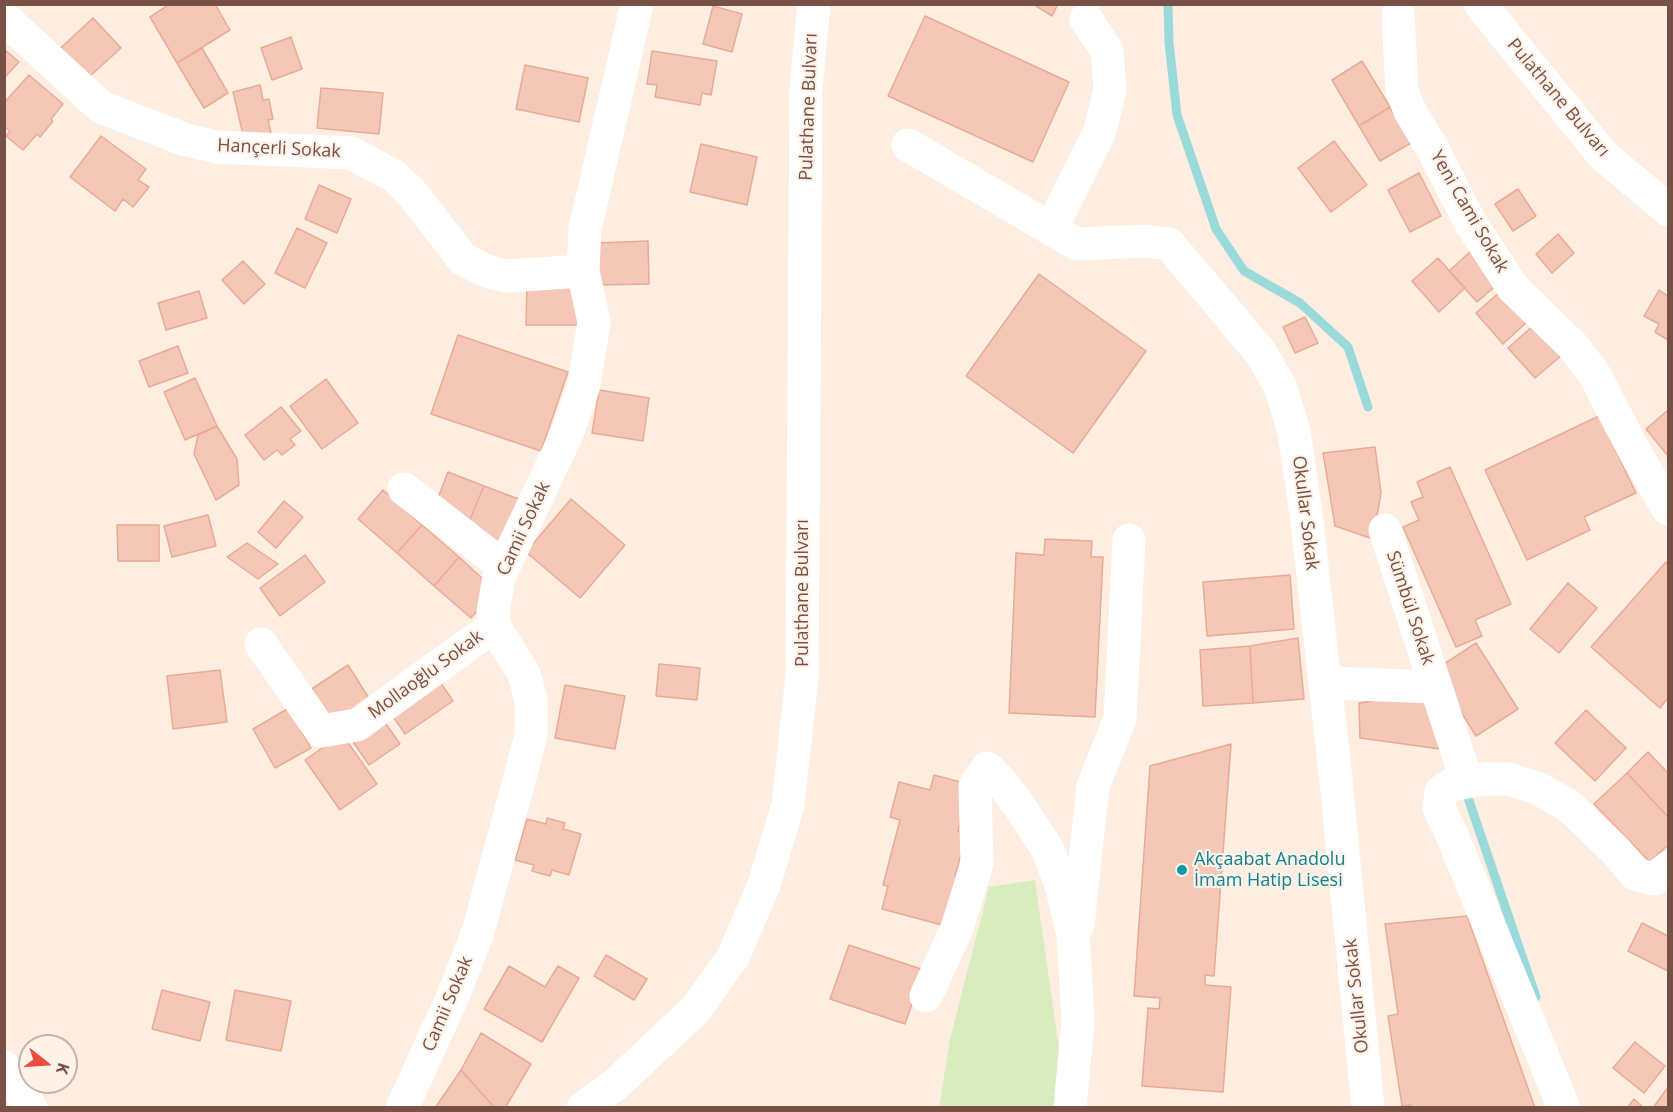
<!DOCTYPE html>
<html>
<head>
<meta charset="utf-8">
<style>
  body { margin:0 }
  #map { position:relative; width:1673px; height:1112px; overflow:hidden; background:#feeee1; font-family:"Open Sans",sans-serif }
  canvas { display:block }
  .frame { position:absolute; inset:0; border:6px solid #775046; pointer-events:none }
  .north { position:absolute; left:18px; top:1034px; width:60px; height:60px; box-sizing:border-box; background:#fff3e9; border:2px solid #c9b2a8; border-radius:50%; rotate:107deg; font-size:16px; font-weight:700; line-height:24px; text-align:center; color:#775046 }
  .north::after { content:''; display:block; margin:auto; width:21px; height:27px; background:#f04b3e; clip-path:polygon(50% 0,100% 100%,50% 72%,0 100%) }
</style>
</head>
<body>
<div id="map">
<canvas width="1673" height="1112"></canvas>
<div class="frame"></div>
<div class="north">K</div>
</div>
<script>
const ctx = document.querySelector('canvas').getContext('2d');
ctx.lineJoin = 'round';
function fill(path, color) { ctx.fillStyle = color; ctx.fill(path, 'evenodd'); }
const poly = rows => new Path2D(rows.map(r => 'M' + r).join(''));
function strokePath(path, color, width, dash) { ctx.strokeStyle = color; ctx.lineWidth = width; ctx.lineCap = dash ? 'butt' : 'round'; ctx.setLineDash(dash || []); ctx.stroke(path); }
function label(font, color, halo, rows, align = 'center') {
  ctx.font = font + ' "Open Sans",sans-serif'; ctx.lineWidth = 4.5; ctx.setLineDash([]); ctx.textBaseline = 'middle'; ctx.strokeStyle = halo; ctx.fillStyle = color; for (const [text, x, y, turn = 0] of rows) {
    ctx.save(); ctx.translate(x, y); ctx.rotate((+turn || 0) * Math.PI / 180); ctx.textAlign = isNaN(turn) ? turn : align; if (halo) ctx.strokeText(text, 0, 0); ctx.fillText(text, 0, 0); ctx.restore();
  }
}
const green = poly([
  [1035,880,1063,1076,1056,1107,939,1108,950,1039,989,887]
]);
const stream = poly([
  [1168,4,1169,43,1177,115,1216,229,1244,271,1300,303,1348,347,1368,407],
  [1465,789,1536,997]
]);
const building = poly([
  [170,4,215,4,230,30,177,63,150,17,170,4],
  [1033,4,1058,4,1052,16,1033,4],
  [713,6,742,14,732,52,703,44,713,6],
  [925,16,1069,82,1033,162,888,96,925,16],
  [93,18,121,48,79,86,52,56,93,18],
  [291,37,302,69,272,80,261,48,291,37],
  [202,48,228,93,204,108,177,63,202,48],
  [4,49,19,62,4,78,4,49],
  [652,51,717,61,711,95,702,93,700,105,655,97,657,85,647,84,652,51],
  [1362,61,1390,107,1359,126,1332,80,1362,61],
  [525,65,588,78,579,122,516,109,525,65],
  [29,75,63,104,51,119,53,121,40,137,37,134,23,150,6,136,10,131,4,126,4,103,29,75],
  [260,85,263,100,269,99,273,119,268,120,271,133,244,139,233,92,260,85],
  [321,88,383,93,379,134,317,128,321,88],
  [1390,107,1411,143,1380,161,1359,126,1390,107],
  [101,136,146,169,138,180,149,187,133,207,123,199,115,211,70,177,101,136],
  [1334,141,1367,185,1331,212,1298,168,1334,141],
  [701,144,757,157,747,205,690,192,701,144],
  [1419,173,1441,216,1410,232,1388,190,1419,173],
  [319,185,351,199,337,233,305,219,319,185],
  [1518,189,1536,216,1513,231,1495,204,1518,189],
  [297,228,327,243,305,288,275,273,297,228],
  [1558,234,1574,253,1552,273,1536,254,1558,234],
  [648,241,649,284,598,285,597,243,648,241],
  [1471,251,1499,283,1477,302,1449,271,1471,251],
  [1438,258,1465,288,1439,312,1412,281,1438,258],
  [243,261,265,284,244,304,222,280,243,261],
  [1039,274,1146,351,1073,453,966,376,1039,274],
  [527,279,581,281,580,325,526,325,527,279],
  [1502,290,1529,320,1503,344,1476,313,1502,290],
  [1659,290,1668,296,1668,340,1655,332,1659,324,1644,316,1659,290],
  [199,291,207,318,166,330,158,303,199,291],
  [1305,317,1318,343,1295,353,1283,327,1305,317],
  [1534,325,1562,355,1535,378,1508,348,1534,325],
  [458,335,568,372,541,451,431,414,458,335],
  [178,346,188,373,149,387,139,361,178,346],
  [195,378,217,426,185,440,164,392,195,378],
  [326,379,358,423,322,449,290,406,326,379],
  [599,390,649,398,643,441,592,433,599,390],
  [281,407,301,431,290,439,295,445,282,455,277,450,264,460,245,435,281,407],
  [1668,410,1668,456,1646,429,1668,410],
  [1599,416,1636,493,1584,517,1590,530,1527,560,1485,470,1599,416],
  [217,426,237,459,239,485,216,500,194,454,198,435,217,426],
  [1375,447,1381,493,1373,539,1335,526,1323,453,1375,447],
  [1450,467,1511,604,1475,620,1482,636,1456,647,1403,527,1419,520,1411,502,1423,497,1417,482,1450,467],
  [448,472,484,486,466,529,434,508,448,472],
  [484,486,529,503,506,558,466,529,484,486],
  [383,490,422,525,397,553,358,519,383,490],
  [571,499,625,545,580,598,526,552,571,499],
  [284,501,303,517,276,548,258,532,284,501],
  [208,515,216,546,172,557,164,526,208,515],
  [117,525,159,525,159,561,118,561,117,525],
  [422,525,459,557,434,586,397,553,422,525],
  [1045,539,1092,541,1091,557,1103,557,1095,717,1009,713,1016,553,1044,555,1045,539],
  [247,543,278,564,258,579,227,557,247,543],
  [305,555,325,582,280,616,260,588,305,555],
  [459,557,495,590,471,618,434,586,459,557],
  [1666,562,1668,565,1668,698,1660,708,1591,647,1666,562],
  [1290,575,1294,629,1207,636,1203,582,1290,575],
  [1568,583,1597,608,1559,653,1530,629,1568,583],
  [1298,638,1304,699,1253,703,1250,646,1298,638],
  [1476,643,1518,709,1476,736,1435,670,1476,643],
  [1250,646,1253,703,1203,706,1200,650,1250,646],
  [659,664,700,668,697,700,656,696,659,664],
  [348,665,372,703,335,728,310,690,348,665],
  [220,670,227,722,173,729,167,676,220,670],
  [436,676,453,701,405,734,388,709,436,676],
  [565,685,625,696,615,749,555,738,565,685],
  [1423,693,1440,749,1360,738,1359,703,1423,693],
  [289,708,311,748,275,768,253,729,289,708],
  [1586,710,1626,748,1595,781,1555,743,1586,710],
  [379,714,400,744,369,765,349,736,379,714],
  [342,734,377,784,340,810,305,760,342,734],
  [1231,744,1214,976,1205,975,1205,985,1231,987,1223,1092,1142,1086,1148,1008,1159,1009,1160,998,1134,996,1150,766,1231,744],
  [1648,752,1668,773,1668,817,1627,773,1648,752],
  [1627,773,1668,817,1668,845,1650,862,1594,804,1627,773],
  [934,775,964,783,966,800,958,831,967,833,955,876,962,878,942,925,882,909,888,886,883,885,900,820,890,817,899,782,930,790,934,775],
  [547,818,565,823,563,829,581,834,569,875,552,870,550,876,532,871,534,865,515,860,527,819,546,824,547,818],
  [1467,916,1535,1108,1411,1108,1411,1105,1402,1106,1388,1016,1398,1014,1385,924,1467,916],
  [1642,923,1668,936,1668,971,1628,951,1642,923],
  [849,945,924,970,905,1024,830,999,849,945],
  [606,955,647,979,634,1000,594,976,606,955],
  [509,966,545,987,558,966,579,978,542,1042,484,1009,509,966],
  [162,990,210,1002,200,1041,152,1029,162,990],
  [235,990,291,1001,281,1051,226,1040,235,990],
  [481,1033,531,1064,505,1108,495,1108,461,1070,481,1033],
  [1635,1042,1665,1066,1644,1093,1613,1068,1635,1042],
  [461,1070,495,1108,435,1108,461,1070],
  [1668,1087,1668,1108,1653,1108,1668,1087],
  [1634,1099,1644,1108,1627,1108,1634,1099]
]);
const minor = poly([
  [1480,4,1603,155,1668,210],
  [1398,14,1402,91,1410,111,1432,148,1470,222,1513,288,1573,346,1594,374,1636,454,1668,509],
  [4,18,101,107,186,140,217,147,351,153,394,176,410,191,463,259,486,271,507,276,583,271],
  [908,145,1077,244,1145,241,1169,244,1261,353,1281,388,1294,432,1307,521,1336,781,1368,1108],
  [1051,229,1100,131,1110,89,1107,51,1086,19],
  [404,489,503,566],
  [1385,530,1436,687],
  [261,644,321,731,357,725,494,626],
  [1325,683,1436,687,1467,782,1483,779,1508,779,1537,788,1569,806,1616,851,1635,874,1654,879,1668,868],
  [1467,782,1449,786,1441,792,1439,808,1452,835,1564,1108],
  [1078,925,1093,786,1120,719,1129,540],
  [926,996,957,928,977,864,975,786,987,768,1003,784,1020,807,1048,850,1062,888,1073,935,1078,1020,1070,1108],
  [4,1067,31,1108],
  [402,1108,453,996,478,932,531,736,531,699,524,674,494,626,493,612,499,577,567,434,584,385,594,322,583,271,585,229,637,4],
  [583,1108,616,1084,695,1010,733,957,764,885,788,805,802,677,806,88,814,4]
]);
const markers = [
  [1182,870,6,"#0f9aa8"]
];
const streetNames = [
  ["Pulathane Bulvarı",1558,98,50],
  ["Pulathane Bulvarı",809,107,-88],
  ["Hançerli Sokak",279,149,3],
  ["Yeni Cami Sokak",1469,212,60],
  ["Okullar Sokak",1305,513,83],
  ["Camii Sokak",524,529,-65],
  ["Pulathane Bulvarı",803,593,-90],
  ["Sümbül Sokak",1410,608,72],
  ["Mollaoğlu Sokak",426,675,-36],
  ["Okullar Sokak",1357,996,-96],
  ["Camii Sokak",448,1004,-67]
];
const cultureNames = [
  ["Akçaabat Anadolu",1194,860],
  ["İmam Hatip Lisesi",1194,881]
];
fill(green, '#d8ecbf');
strokePath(stream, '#9adadb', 9);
fill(building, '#f5c7b7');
strokePath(building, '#e9aa96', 1.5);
strokePath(minor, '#fff', 33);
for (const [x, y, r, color] of markers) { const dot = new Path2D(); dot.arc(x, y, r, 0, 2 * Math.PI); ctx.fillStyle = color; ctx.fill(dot); strokePath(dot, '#fff3e9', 2); }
label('18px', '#775046', '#fff3e9', streetNames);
label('18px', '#0d838f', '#fff3e9', cultureNames, 'left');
</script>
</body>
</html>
